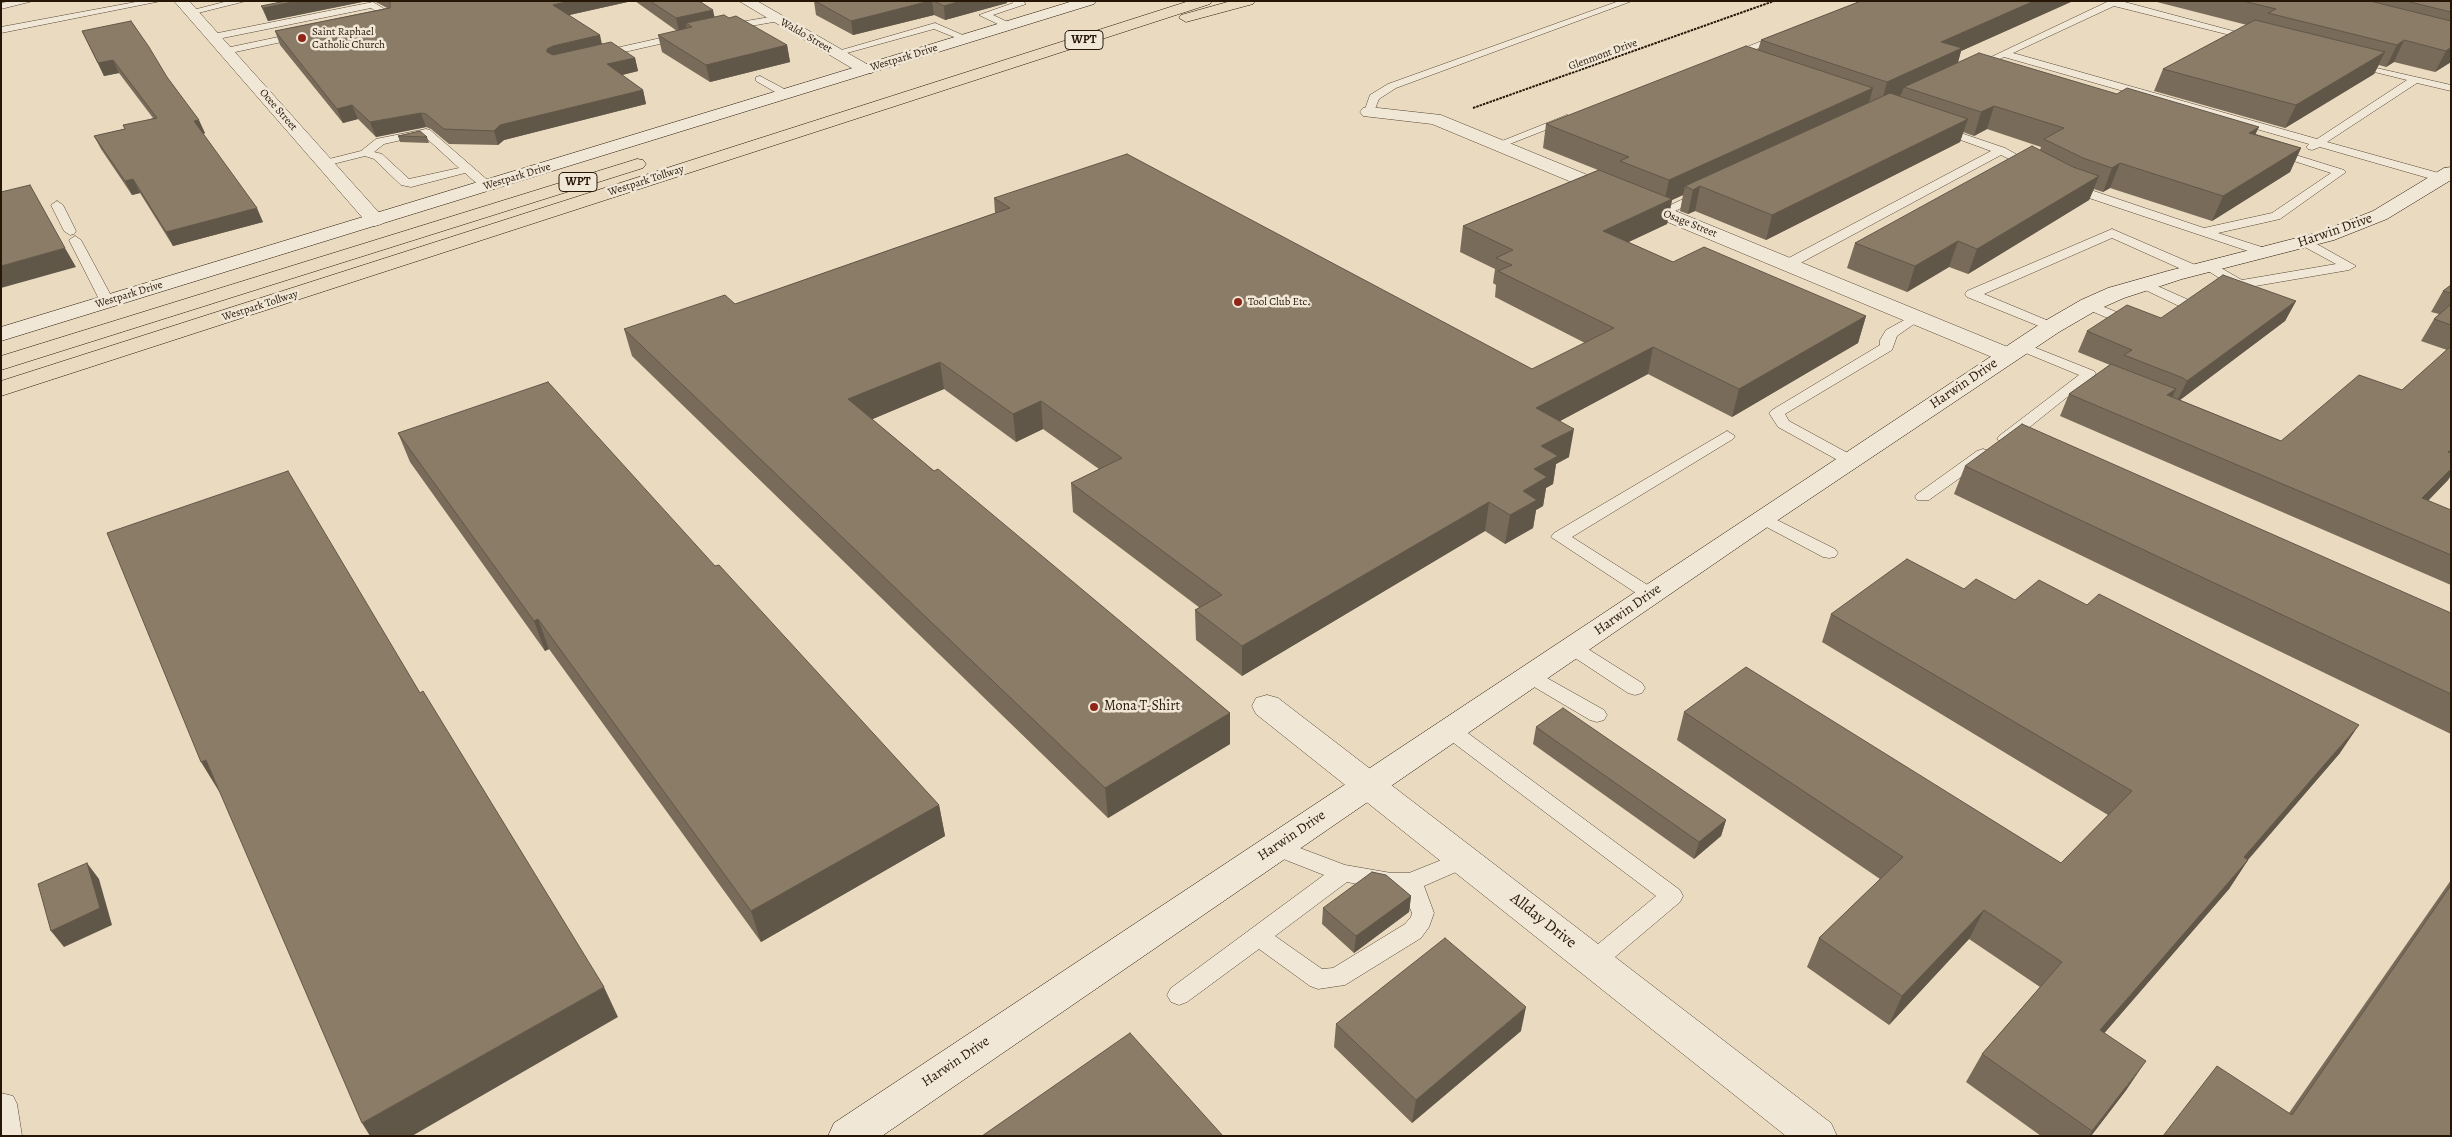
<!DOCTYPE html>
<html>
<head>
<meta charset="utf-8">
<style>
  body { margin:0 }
  #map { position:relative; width:2452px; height:1137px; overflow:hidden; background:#e9dac0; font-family:Alegreya,serif }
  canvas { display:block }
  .frame { position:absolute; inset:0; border:2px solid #261606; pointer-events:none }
</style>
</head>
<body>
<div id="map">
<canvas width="2452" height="1137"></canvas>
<div class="frame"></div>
</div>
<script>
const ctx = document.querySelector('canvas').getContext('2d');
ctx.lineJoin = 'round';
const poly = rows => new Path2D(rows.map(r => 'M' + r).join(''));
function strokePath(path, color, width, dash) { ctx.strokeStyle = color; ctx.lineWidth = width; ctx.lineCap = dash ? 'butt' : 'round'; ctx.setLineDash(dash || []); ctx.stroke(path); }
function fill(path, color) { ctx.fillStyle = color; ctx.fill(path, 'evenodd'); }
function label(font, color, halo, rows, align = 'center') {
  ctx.font = font + ' Alegreya,serif'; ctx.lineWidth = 5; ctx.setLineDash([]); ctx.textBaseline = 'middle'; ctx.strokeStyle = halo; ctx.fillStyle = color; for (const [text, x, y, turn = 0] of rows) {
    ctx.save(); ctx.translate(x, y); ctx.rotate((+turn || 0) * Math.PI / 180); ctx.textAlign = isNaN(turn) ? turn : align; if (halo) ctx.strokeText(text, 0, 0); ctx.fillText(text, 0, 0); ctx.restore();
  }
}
const path = poly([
  [1473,108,1774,1]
]);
const lane = poly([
  [12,1,33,1,1,9,1,3,12,1],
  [141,1,161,1,1,33,1,27,141,1],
  [228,1,246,1,190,15,185,12,228,1],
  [1011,1,1023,1,1026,4,993,15,1012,24,1012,28,1006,28,979,15,1013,3,1011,1],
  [1619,1,1632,1,1396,88,1379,99,1373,114,1365,114,1364,112,1370,95,1388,84,1619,1],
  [2109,1,2121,1,2259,38,2254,41,2114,6,2013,53,2317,139,2407,80,2350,66,2350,62,2451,85,2451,91,2417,83,2327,142,2446,175,2448,178,2442,182,2320,147,2312,150,2308,149,2306,147,2309,144,2004,57,1979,69,1975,70,1970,67,2109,1],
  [373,2,394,15,394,19,378,21,378,17,383,16,371,8,213,40,208,37,213,34,373,2],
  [776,16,781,19,779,21,728,30,723,27,728,24,776,16],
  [935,23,972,39,964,41,934,29,836,56,831,53,935,23],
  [302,32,307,35,305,37,226,54,221,51,226,48,302,32],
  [683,33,688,36,686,38,598,58,593,55,598,52,683,33],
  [1782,33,1787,36,1785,38,1733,58,1725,58,1724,56,1782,33],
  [760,76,790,92,791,94,790,96,782,96,756,81,756,77,760,76],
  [1567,115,1572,118,1571,120,1502,147,1498,148,1492,145,1567,115],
  [1940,126,2005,148,2039,167,2033,171,2001,155,1793,267,1783,267,1781,264,1783,261,1991,151,1936,131,1936,127,1940,126],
  [426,129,430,130,491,183,493,186,491,189,483,189,465,173,411,187,401,185,374,159,365,156,325,166,319,163,321,161,361,151,376,139,426,129],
  [423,135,459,168,409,179,382,154,374,152,384,144,423,135],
  [2273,148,2344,170,2346,172,2280,219,2218,233,2271,250,2272,253,2266,257,2065,190,2063,187,2065,184,2073,184,2204,228,2272,213,2331,173,2269,153,2269,149,2273,148],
  [1702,190,1706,191,1708,194,1706,197,1666,215,1658,215,1656,212,1702,190],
  [57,201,63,205,76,231,74,234,70,235,64,231,51,205,57,201],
  [2112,229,2200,267,2202,270,2195,274,2190,273,2112,238,1984,294,2056,324,2058,327,2051,331,1967,297,1965,294,1967,291,2112,229],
  [75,236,81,240,114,301,112,304,107,305,100,301,69,240,75,236],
  [2306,238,2356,266,2349,270,2226,291,2219,287,2227,283,2202,267,2209,263,2214,264,2242,280,2336,264,2301,245,2300,242,2301,239,2306,238],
  [2144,280,2191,301,2193,304,2186,308,2181,307,2139,287,2137,284,2144,280],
  [2089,301,2139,321,2141,324,2134,328,2129,327,2084,308,2082,305,2084,302,2089,301],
  [1917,313,1924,317,1897,336,1892,350,1785,414,1789,421,1855,457,1857,460,1855,463,1843,463,1778,427,1769,413,1772,410,1880,345,1880,340,1886,330,1917,313],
  [2021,342,2094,371,2096,374,2011,442,2005,444,1997,439,1999,436,2079,375,2016,349,2014,346,2016,343,2021,342],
  [1727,431,1735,436,1733,439,1572,537,1657,591,1660,595,1657,599,1645,599,1551,537,1554,533,1727,431],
  [1983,449,1989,451,1991,454,1989,457,1929,500,1917,500,1915,497,1917,494,1977,451,1983,449],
  [1763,513,1835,549,1838,553,1835,557,1829,558,1823,557,1757,522,1755,518,1757,514,1763,513],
  [1573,642,1580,644,1642,683,1645,688,1642,693,1635,695,1628,693,1566,652,1564,648,1566,644,1573,642],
  [1531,669,1604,710,1607,715,1604,720,1597,722,1590,720,1524,681,1521,676,1524,671,1531,669],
  [1450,723,1457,725,1680,890,1683,896,1680,902,1602,968,1594,971,1586,968,1582,961,1586,954,1656,896,1443,735,1440,730,1443,725,1450,723],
  [1276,839,1345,865,1391,873,1409,873,1464,851,1472,853,1475,859,1472,865,1424,886,1434,913,1429,927,1421,938,1345,985,1318,989,1310,986,1259,949,1187,1002,1179,1005,1171,1002,1167,995,1171,988,1324,875,1268,853,1265,847,1268,841,1276,839],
  [1347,882,1391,891,1403,891,1412,913,1411,917,1405,924,1333,968,1322,969,1275,936,1347,882],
  [1,1093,13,1096,17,1104,22,1136,1,1136,1,1093]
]);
const street = poly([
  [174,1,189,1,382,216,385,220,382,224,375,226,368,224,174,1],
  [739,1,757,1,872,67,874,70,872,73,860,73,739,1],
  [1369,107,1441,115,2015,350,2018,355,2015,360,2007,362,1999,360,1432,124,1363,116,1360,112,1363,108,1369,107],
  [1267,695,1278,698,1831,1123,1837,1136,1786,1136,1256,714,1252,706,1256,698,1267,695]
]);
const secondary = poly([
  [1073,1,1096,1,1094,4,1,341,1,327,1073,1],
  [2451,167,2451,180,2387,219,2334,240,2182,279,2124,298,2097,310,2059,332,1772,524,882,1136,828,1136,834,1123,2043,322,2081,300,2108,288,2168,271,2320,232,2373,211,2444,168,2451,167]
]);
const highway = poly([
  [1189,1,1212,1,1210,4,1,396,1,381,1189,1],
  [1231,1,1255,1,1253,4,1186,22,1179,18,1181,15,1231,1],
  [637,159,643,160,646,164,643,168,1,370,1,356,637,159]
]);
const wall = poly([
  [286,1,367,1,268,21,267,19,261,6],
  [374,1,632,1,569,15,602,44,635,58,638,71,622,75,643,90,646,104,504,140,498,145,449,144,431,129,426,127,376,137,358,119,343,123,280,45,275,31,387,8],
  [635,1,699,1,714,17,729,18,787,45,790,62,710,82,662,52,658,35,677,31],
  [814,1,1007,1,1007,3,945,20,934,15,853,35,816,15],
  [1861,1,2073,1,1961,51,1958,62,2256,134,2301,148,2290,172,2212,221,2110,188,2103,192,2094,189,2089,200,1968,274,1949,267,1907,292,1847,268,1855,243,2040,150,2041,147,1987,129,1974,136,1963,132,1960,142,1766,240,1695,211,1688,214,1680,211,1683,195,1672,200,1667,224,1628,242,1673,262,1866,316,1858,343,1732,417,1648,374,1560,421,1569,457,1556,464,1553,484,1546,488,1543,506,1536,510,1533,528,1505,544,1485,531,1242,676,1196,640,1195,610,1200,608,1073,512,1071,483,1099,469,1043,429,1016,442,944,389,872,419,934,471,1230,713,1230,744,1108,818,632,356,624,329,735,304,995,213,994,198,1532,369,1585,343,1495,297,1496,285,1493,283,1495,269,1460,252,1463,226,1598,170,1543,148,1546,124,1758,50,1761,40],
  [2153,1,2451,1,2451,62,2435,72,2394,62,2386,67,2379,65,2374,74,2285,128,2154,91,2163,69,2247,25],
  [82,31,167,77,205,133,203,134,263,222,173,246,140,193,132,195,101,149,94,136,124,129,153,118,119,73,104,76],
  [398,136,427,137,429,143,400,142],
  [2451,285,2451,475,2448,480,2428,501,2451,510,2451,585,2060,416,2069,394,2110,365,2078,352,2087,331,2161,318,2296,301,2285,321,2180,400,2281,441,2402,390,2447,350,2421,341,2434,319,2439,314,2431,312,2443,291],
  [398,433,715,566,939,805,945,836,761,942,549,649,545,651,410,462],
  [1965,466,2451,613,2451,734,1954,494],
  [1964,589,2015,600,2340,753,2248,860,2229,889,2104,1033,2127,1089,2091,1136,2041,1136,1966,1082,1982,1054,2040,987,1969,939,1889,1025,1807,967,1819,938,1880,879,1677,740,1684,712,2061,863,2108,815,1822,642,1831,614],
  [1536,727,1726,820,1721,836,1694,859,1533,744],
  [2451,880,2451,1136,2163,1136,2289,1113],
  [1411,896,1409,912,1354,953,1322,924,1323,908],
  [1336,1024,1521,1031,1412,1123,1334,1047]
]);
const shadedWall = poly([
  [297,1,367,1,268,21,263,8],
  [570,1,632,1,556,18,553,5],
  [930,1,932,1,934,15,853,35,851,21],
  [961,1,1007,1,1007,3,945,20,944,6],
  [2034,1,2073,1,1961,51,1956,70,1904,87,1901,95,1881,104,1887,82,1941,42],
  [713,10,716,24,686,23,687,30,679,32,676,18],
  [600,35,603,49,557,59,547,52,547,49,553,46],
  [2404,40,2394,62,2386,67,2397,45],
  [787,45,790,62,710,82,706,65],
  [2451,47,2451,62,2435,72,2446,51],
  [2385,52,2374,74,2285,128,2296,105],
  [635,58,638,71,610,78,607,64],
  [113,60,119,73,104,76,98,63],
  [1873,88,1867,110,1700,186,1695,211,1688,214,1693,190,1685,186,1683,195,1672,200,1667,224,1599,256,1603,231,1664,203,1669,180],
  [643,90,646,104,504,140,498,145,494,131,500,125],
  [352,105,358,119,343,123,337,109],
  [1994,106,1987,129,1974,136,1981,112],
  [421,113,426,127,376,137,370,122],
  [1968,119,1960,142,1766,240,1772,215],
  [199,120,205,133,200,135,194,121],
  [2259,127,2248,150,2249,133],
  [2301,148,2290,172,2212,221,2223,196],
  [2120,163,2110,188,2103,192,2112,168],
  [2099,176,2089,200,1968,274,1977,249],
  [133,179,140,193,132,195,125,181],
  [257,208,263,222,173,246,166,232],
  [1958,241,1949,267,1907,292,1915,266],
  [65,248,76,267,1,288,1,266],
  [2296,301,2285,321,2176,403,2187,381],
  [1866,316,1858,343,1732,417,1739,389],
  [1653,347,1648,374,1532,436,1536,408],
  [940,362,944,389,854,427,848,399],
  [2176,389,2166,411,2167,395],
  [1041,401,1043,429,1016,442,1013,414],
  [1574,429,1569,457,1556,464,1553,484,1546,488,1543,506,1536,510,1533,528,1505,544,1510,515,1523,491,1534,469,1541,446],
  [2451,469,2451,475,2448,480,2408,521,2422,498],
  [1489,502,1485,531,1242,676,1242,646],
  [538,619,549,649,545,651,534,621],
  [1230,713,1230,744,1108,818,1105,788],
  [2359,725,2340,753,2225,886,2244,857],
  [206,760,220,793,201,762],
  [939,805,945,836,761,942,751,911],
  [1726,820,1721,836,1694,859,1699,842],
  [2248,860,2229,889,2082,1059,2100,1030],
  [87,863,99,879,112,925,64,947,51,931],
  [1411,896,1409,912,1354,953,1356,936],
  [1984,910,1969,939,1889,1025,1902,996],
  [604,987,618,1017,412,1136,370,1136,362,1123],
  [1526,1007,1521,1031,1412,1123,1416,1100],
  [2146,1061,2127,1089,2091,1136,2089,1136]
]);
const building = poly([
  [286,1,297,1,263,8,261,6,286,1],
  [390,1,570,1,553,5,600,35,553,46,547,49,547,52,553,55,611,42,635,58,607,64,643,90,500,125,494,131,444,129,426,114,421,113,370,122,352,105,337,109,275,31,390,8,390,1],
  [650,1,699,1,713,10,676,18,650,1],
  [815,1,930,1,851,21,815,1],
  [934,1,961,1,944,6,934,1],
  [1861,1,2034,1,1941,42,1962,48,1887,82,1761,40,1861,1],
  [2243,1,2370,1,2451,21,2451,47,2446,51,2404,40,2397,45,2268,13,2276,9,2243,1],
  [2406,1,2451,1,2451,12,2406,1],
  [724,15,729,18,736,16,787,45,706,65,658,35,692,27,686,23,724,15],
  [2255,20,2385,52,2296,105,2163,69,2255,20],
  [131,21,149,47,167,77,199,120,194,121,257,208,166,232,133,179,125,181,94,136,125,129,123,125,157,118,113,60,98,63,82,31,131,21],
  [1746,46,1873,88,1669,180,1620,161,1629,157,1546,124,1746,46],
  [1979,53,2117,94,2127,88,2259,127,2249,133,2301,148,2223,196,2120,163,2112,168,2083,158,2044,139,2064,128,1994,106,1981,112,1904,87,1979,53],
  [1890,93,1968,119,1772,215,1700,186,1693,190,1685,186,1890,93],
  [420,131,427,137,398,136,420,131],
  [2032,146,2073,167,2099,176,1977,249,1958,241,1915,266,1855,243,2032,146],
  [1127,154,1532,369,1614,328,1498,271,1512,265,1496,258,1513,250,1463,226,1599,170,1672,199,1603,231,1673,262,1704,247,1866,316,1739,389,1653,347,1536,408,1574,429,1541,446,1558,456,1534,469,1547,477,1523,491,1537,500,1510,515,1489,502,1242,646,1195,610,1222,595,1071,483,1122,458,1041,401,1013,414,940,362,848,399,934,471,938,469,1230,713,1105,788,624,329,725,295,735,304,1010,208,994,198,1127,154],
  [30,185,65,248,1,266,1,192,30,185],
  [2223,275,2296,301,2187,381,2183,378,2124,355,2132,350,2087,331,2127,305,2161,318,2223,275],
  [2451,285,2451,293,2443,291,2451,285],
  [2451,304,2451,325,2434,319,2451,304],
  [2451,346,2451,450,2448,452,2451,453,2451,469,2422,498,2451,510,2451,555,2069,394,2111,364,2176,389,2167,395,2281,441,2359,375,2402,390,2451,346],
  [548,382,715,566,719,565,939,805,751,911,538,619,534,621,398,433,548,382],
  [2022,424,2451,613,2451,694,1965,466,2022,424],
  [288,471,420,693,423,691,604,987,362,1123,206,760,201,762,107,533,288,471],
  [1907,559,1964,589,1976,579,2015,600,2039,580,2087,605,2099,594,2359,725,2244,857,2248,860,2100,1030,2146,1061,2092,1131,1982,1054,2062,962,1984,910,1902,996,1819,938,1903,857,1684,712,1746,667,2061,863,2132,791,1831,614,1907,559],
  [1563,708,1726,820,1699,842,1536,727,1563,708],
  [87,863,100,908,51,931,38,884,87,863],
  [1372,872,1386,875,1411,896,1356,936,1323,908,1372,872],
  [2451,885,2451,1136,2163,1136,2217,1066,2292,1115,2451,885],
  [1445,938,1526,1007,1416,1100,1336,1024,1445,938],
  [1130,1033,1223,1136,982,1136,1130,1033]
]);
const markers = [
  [302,38,5,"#8f2418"],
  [1238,302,5,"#8f2418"],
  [1094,707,5,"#8f2418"]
];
const farPoinames = [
  ["Saint Raphael",312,32],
  ["Catholic Church",312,45],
  ["Tool Club Etc.",1248,302]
];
const farStreetnames = [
  ["Waldo Street",806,36,30],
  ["Glenmont Drive",1603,55,-20],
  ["Westpark Drive",904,58,-17],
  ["Ocee Street",278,110,49],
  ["Westpark Drive",517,177,-17],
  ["Westpark Tollway",646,181,-18],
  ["Osage Street",1690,224,22],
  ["Westpark Drive",129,295,-17],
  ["Westpark Tollway",260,306,-18]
];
const shields = [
  [1084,40,38],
  [578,182,38]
];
const shieldNames = [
  ["WPT",1084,40],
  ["WPT",578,182]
];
const streetNames = [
  ["Harwin Drive",2335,231,-19],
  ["Harwin Drive",1964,384,-34],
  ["Harwin Drive",1628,610,-35],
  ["Harwin Drive",1292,836,-34],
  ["Harwin Drive",956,1062,-34]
];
const poiNames = [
  ["Mona T-Shirt",1104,707]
];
const nearStreetnames = [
  ["Allday Drive",1543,921,38]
];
strokePath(lane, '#574734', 1);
strokePath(street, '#574734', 1);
strokePath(secondary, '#261606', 1);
strokePath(highway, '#261606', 1);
strokePath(path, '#261606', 2, [2.5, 1]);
fill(lane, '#f1e7d6');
fill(street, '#f1e7d6');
fill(secondary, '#f1e7d6');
fill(highway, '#e9dac0');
fill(wall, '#786b59');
fill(shadedWall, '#615748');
fill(building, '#8b7c67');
strokePath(building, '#615748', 1);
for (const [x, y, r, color] of markers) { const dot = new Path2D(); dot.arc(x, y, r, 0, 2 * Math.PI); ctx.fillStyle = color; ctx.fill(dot); strokePath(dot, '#f1e7d6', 2); }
label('11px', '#261606', '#f1e7d6', farPoinames, 'left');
label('11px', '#261606', '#f1e7d6', farStreetnames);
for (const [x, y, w] of shields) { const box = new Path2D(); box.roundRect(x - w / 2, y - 9.5, w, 19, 4); ctx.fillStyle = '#f1e7d6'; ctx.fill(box); strokePath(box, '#261606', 1); }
label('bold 12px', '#261606', null, shieldNames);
label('14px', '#261606', '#f1e7d6', streetNames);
label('14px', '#261606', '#f1e7d6', poiNames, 'left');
label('16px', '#261606', '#f1e7d6', nearStreetnames);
</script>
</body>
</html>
